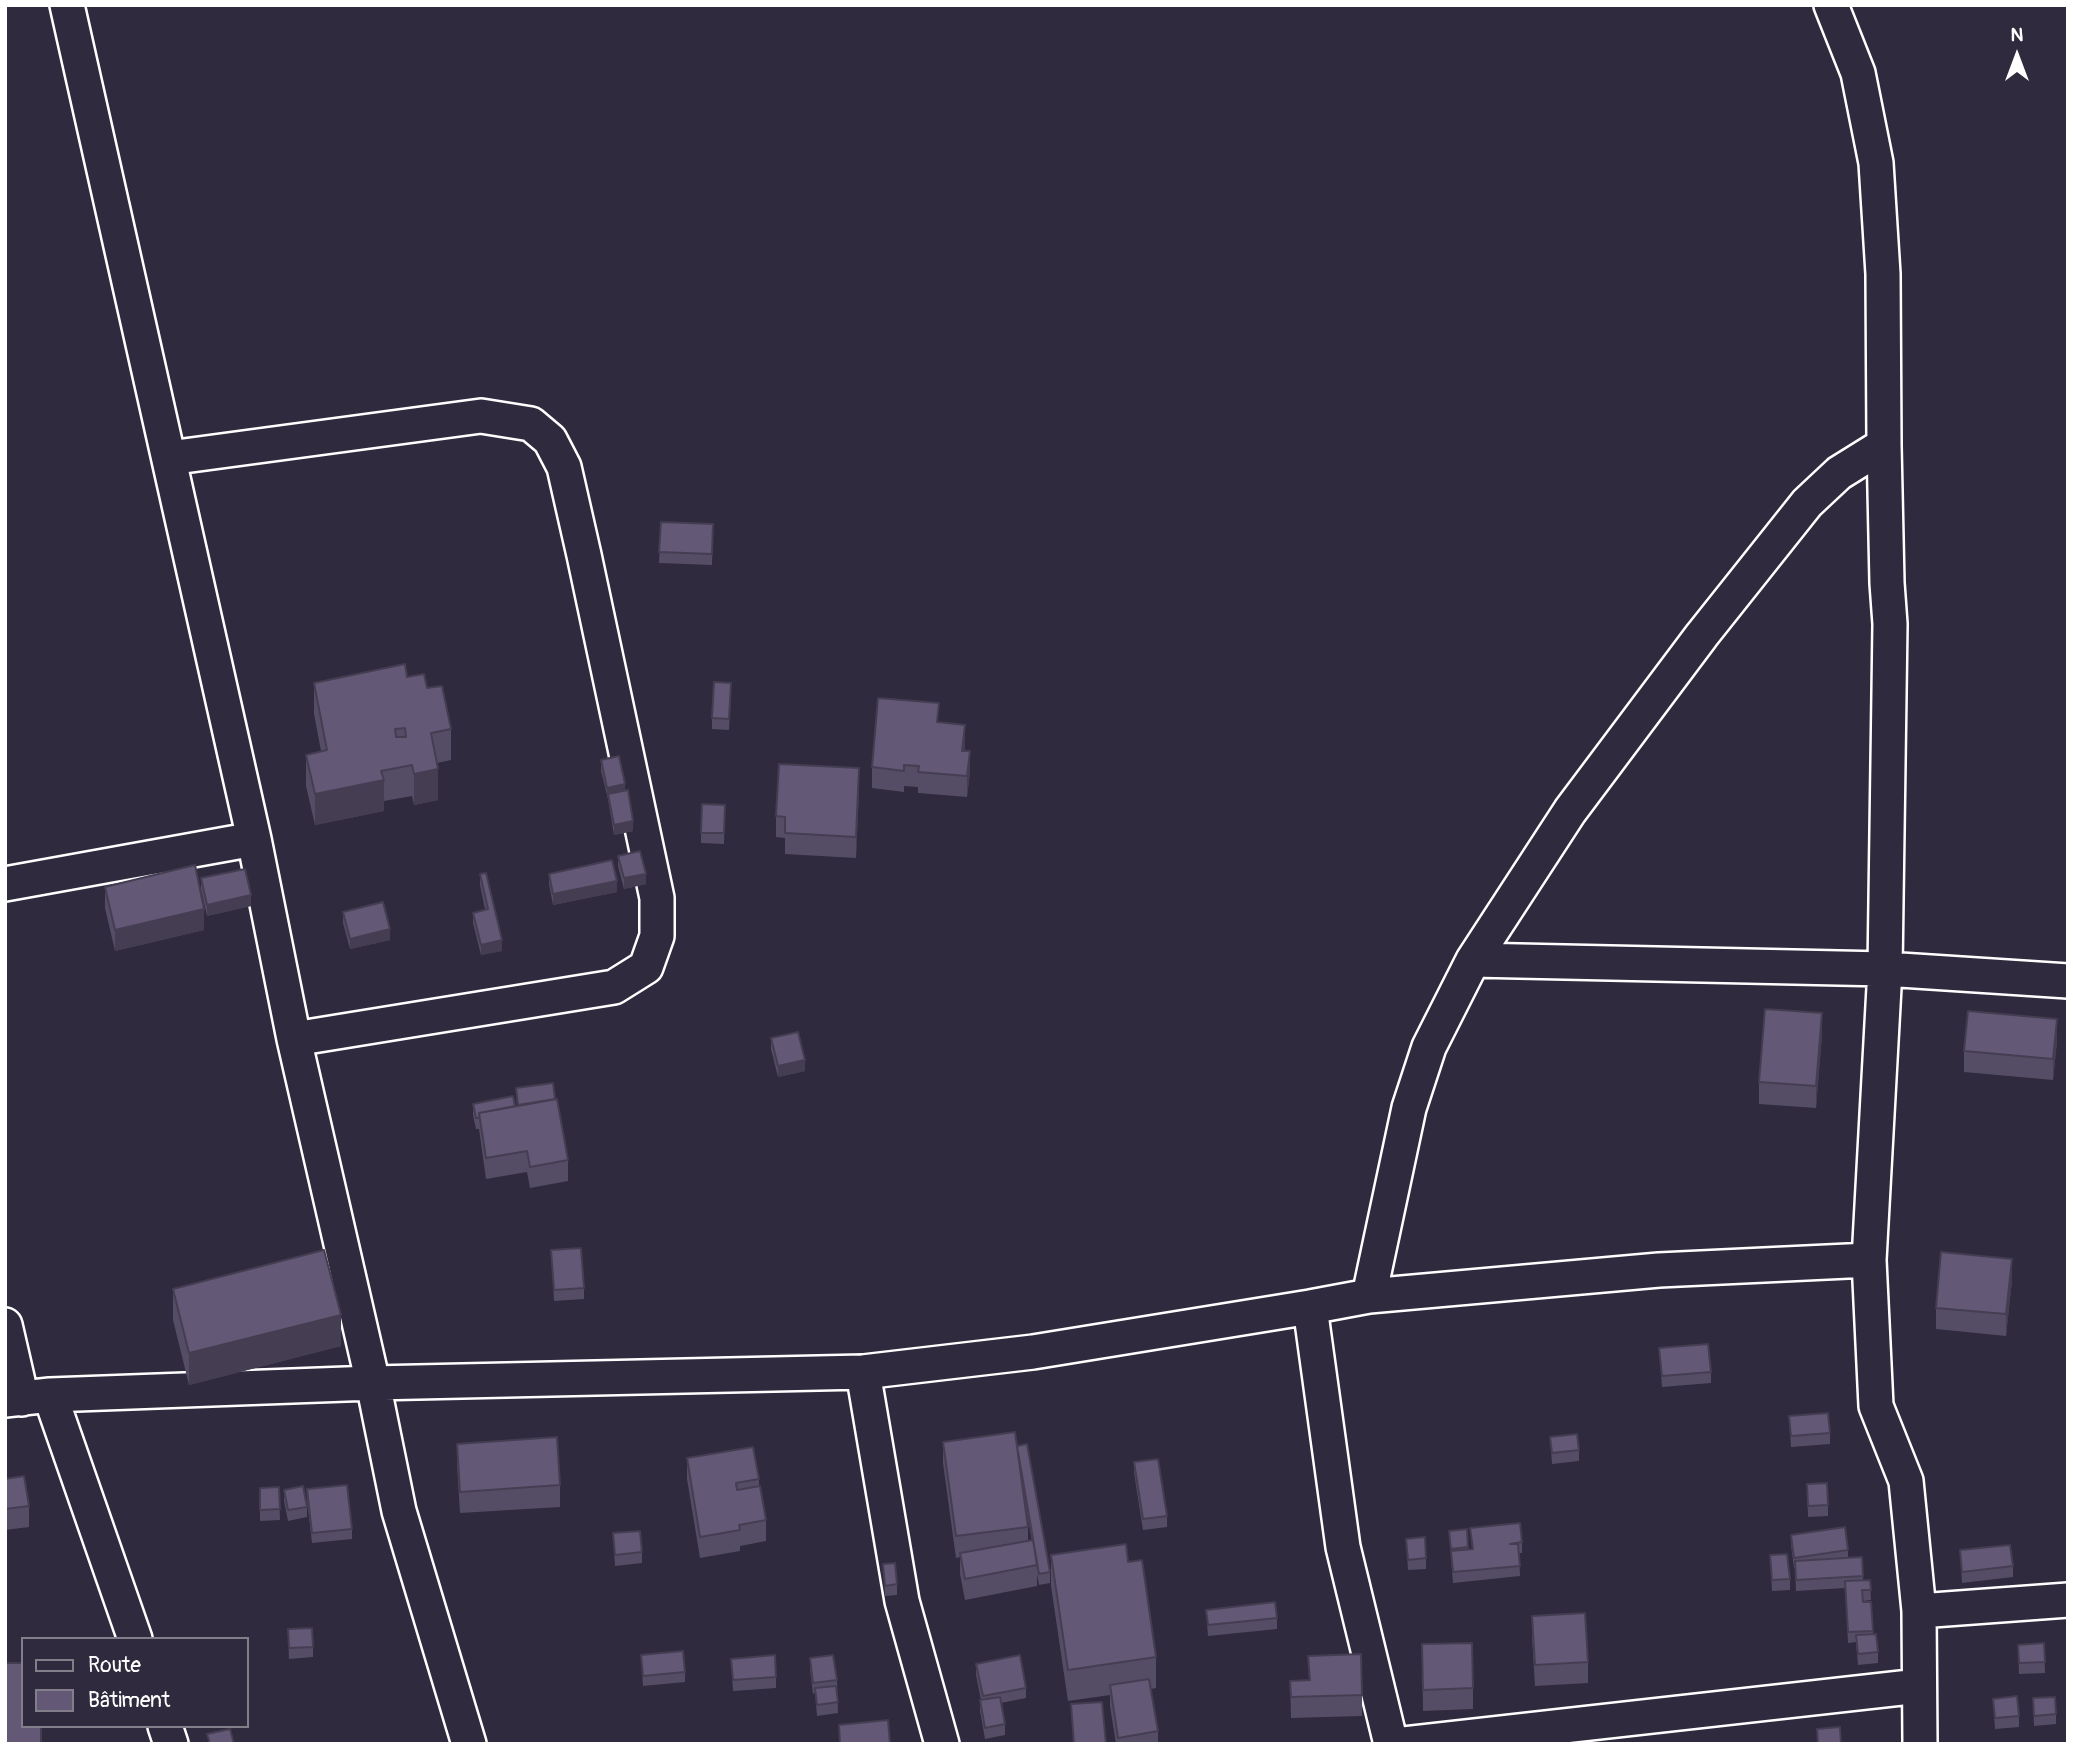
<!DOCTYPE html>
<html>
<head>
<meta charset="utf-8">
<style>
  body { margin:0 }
  #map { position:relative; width:2073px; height:1749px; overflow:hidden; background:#2f2a3d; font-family:Pangolin,sans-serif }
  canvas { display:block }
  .frame { position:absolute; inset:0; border:7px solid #fff; pointer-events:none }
  .legend { position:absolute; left:21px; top:1637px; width:228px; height:91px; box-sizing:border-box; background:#2f2a3d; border:2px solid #827f8b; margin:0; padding:9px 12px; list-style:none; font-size:21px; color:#fff }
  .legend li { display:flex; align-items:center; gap:14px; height:35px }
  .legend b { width:35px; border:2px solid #827f8b }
  .north { position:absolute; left:1982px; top:21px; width:70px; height:70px; -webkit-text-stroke:5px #2f2a3d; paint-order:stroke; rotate:0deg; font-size:19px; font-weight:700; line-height:28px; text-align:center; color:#fff }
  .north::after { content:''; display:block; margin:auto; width:24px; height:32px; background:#fff; clip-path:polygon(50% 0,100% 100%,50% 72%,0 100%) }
</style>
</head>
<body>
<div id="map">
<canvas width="2073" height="1749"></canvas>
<div class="frame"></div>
<ul class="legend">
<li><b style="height:9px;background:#2f2a3d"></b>Route</li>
<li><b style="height:19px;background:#635976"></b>Bâtiment</li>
</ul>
<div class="north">N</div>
</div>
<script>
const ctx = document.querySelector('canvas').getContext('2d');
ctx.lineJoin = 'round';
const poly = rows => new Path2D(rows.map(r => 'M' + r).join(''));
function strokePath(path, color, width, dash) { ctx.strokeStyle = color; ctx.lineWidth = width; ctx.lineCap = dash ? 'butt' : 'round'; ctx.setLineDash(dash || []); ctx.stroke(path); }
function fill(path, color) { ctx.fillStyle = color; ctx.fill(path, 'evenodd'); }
const minor = poly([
  [67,5,254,839,294,1039,373,1383,399,1511,469,1744],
  [1831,5,1858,73,1876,163,1883,274,1884,445,1887,583,1890,624,1885,969,1869,1260,1876,1406,1906,1481,1919,1611,1920,1744],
  [169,458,481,416,531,424,550,440,564,467,584,555,657,898,657,936,646,967,614,987,294,1039],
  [5,884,254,839],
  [1473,960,1885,969,2068,981],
  [1369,1296,1409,1108,1429,1047,1473,960,1570,811,1702,635,1807,503,1839,473,1884,445],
  [1310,1307,1343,1547,1391,1744],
  [5,1325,22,1399],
  [863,1372,902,1601,942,1744],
  [50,1395,135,1639],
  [5,1400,50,1395,373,1383,863,1372,1033,1352,1310,1307,1369,1296,1659,1270,1869,1260],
  [1919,1611,2068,1600],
  [165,1726,171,1744],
  [1404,1744,1919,1686]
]);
const wall = poly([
  [661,522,713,524,712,565,659,563],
  [407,677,427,688,451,729,451,760,437,763,438,800,414,805,412,796,384,801,384,811,315,825,306,786,306,755,321,751,314,714,314,683],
  [731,694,729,730,712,729,712,718],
  [939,723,965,746,964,751,970,772,967,797,918,793,918,787,904,786,904,792,872,788,872,767],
  [601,760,625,790,633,831,614,835,608,799,601,771],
  [859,789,856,858,785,854,785,838,776,837,776,816],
  [725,805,724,844,701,843,701,833],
  [618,856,646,884,624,889,618,866],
  [480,874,502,951,481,955,473,923,473,913,485,909,480,885],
  [549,874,617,892,553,905,549,884],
  [201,878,251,906,207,916,201,889],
  [105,887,204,930,115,951,105,908],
  [343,912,390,940,350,949,343,923],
  [1822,1035,1816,1108,1759,1104,1759,1082],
  [771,1038,805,1071,778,1077,771,1049],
  [2057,1041,2053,1080,1964,1072,1964,1051],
  [516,1088,555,1099,568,1160,568,1181,530,1188,527,1172,486,1179,479,1129,476,1129,473,1115,473,1104,517,1106],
  [551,1250,584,1288,584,1299,554,1301],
  [2012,1280,2006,1336,1936,1329,1936,1308],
  [173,1289,341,1346,189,1385,173,1320],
  [1659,1348,1711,1372,1711,1383,1662,1387],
  [1789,1416,1830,1433,1830,1444,1791,1447],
  [1550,1437,1579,1450,1579,1461,1552,1464],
  [943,1442,1017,1447,1050,1572,1050,1583,1039,1585,1037,1574,1037,1586,965,1600,960,1574,960,1557,956,1558,943,1463],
  [1022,1487,1032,1541,1028,1541,1028,1527],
  [457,1444,560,1485,560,1507,460,1513,457,1465],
  [687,1458,759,1479,759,1486,766,1520,766,1541,740,1546,740,1551,700,1558,687,1479],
  [1134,1462,1167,1516,1167,1527,1143,1530,1134,1473],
  [5,1479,29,1506,29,1527,5,1530],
  [1807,1484,1828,1505,1828,1516,1808,1517],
  [279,1487,280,1520,260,1521,260,1488],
  [307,1489,352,1529,352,1539,312,1543,307,1500],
  [284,1490,307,1507,307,1517,288,1521,284,1501],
  [1470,1528,1522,1542,1522,1553,1519,1553,1520,1576,1453,1583,1449,1531,1467,1529,1468,1550,1472,1549],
  [613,1533,642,1552,642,1563,615,1566],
  [1791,1535,1848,1550,1848,1558,1862,1557,1863,1580,1870,1580,1871,1600,1863,1601,1863,1602,1871,1602,1873,1634,1878,1652,1878,1663,1858,1665,1856,1642,1848,1643,1845,1588,1796,1591,1795,1568,1794,1568,1791,1545],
  [1406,1539,1426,1558,1426,1569,1408,1570],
  [1960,1550,2013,1566,2013,1577,1962,1583],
  [1051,1555,1128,1562,1156,1657,1156,1688,1151,1689,1158,1731,1158,1744,1116,1744,1110,1706,1110,1695,1068,1701,1051,1586],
  [1770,1555,1790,1579,1790,1590,1772,1591],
  [883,1564,897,1584,897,1595,885,1596],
  [1206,1610,1277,1618,1277,1629,1208,1636],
  [1532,1616,1588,1662,1588,1683,1535,1686,1532,1637],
  [288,1629,313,1647,313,1657,289,1659],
  [2044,1643,2045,1673,2019,1674,2018,1645],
  [1422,1644,1473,1688,1473,1709,1423,1711],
  [641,1655,685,1672,685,1682,643,1686],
  [1308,1656,1362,1695,1362,1716,1291,1718,1290,1681,1309,1680],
  [810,1658,837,1680,838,1713,817,1716,815,1693,813,1694,810,1669],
  [731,1659,776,1677,776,1688,733,1691],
  [976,1664,1026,1688,1026,1698,1001,1703,1005,1724,1005,1735,985,1739,980,1711,980,1700,981,1700,976,1675],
  [2033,1698,2056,1714,2056,1724,2034,1726],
  [1993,1699,2019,1716,2019,1727,1995,1729]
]);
const shadedWall = poly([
  [965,725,965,746,962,772,962,751],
  [970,751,970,772,967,797,967,776],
  [859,768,859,789,856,858,856,837],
  [438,769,438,800,414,805,414,774],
  [384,780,384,811,315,825,315,794],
  [625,784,625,795,608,794,607,799,607,788],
  [633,821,633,831,614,835,614,825],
  [646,874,646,884,624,889,624,878],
  [617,881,617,892,553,905,553,894],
  [251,895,251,906,207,916,207,905],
  [204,909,204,930,115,951,115,930],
  [390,929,390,940,350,949,350,939],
  [502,940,502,951,481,955,481,945],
  [1822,1013,1822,1035,1816,1108,1816,1086],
  [2057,1019,2057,1041,2053,1080,2053,1059],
  [805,1060,805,1071,778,1077,778,1066],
  [2012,1259,2012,1280,2006,1336,2006,1314],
  [341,1315,341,1346,189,1385,189,1353]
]);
const building = poly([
  [661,522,713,524,712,554,659,552,661,522],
  [405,664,407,677,424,674,427,688,442,686,451,729,431,733,438,769,414,774,412,765,381,771,384,780,315,794,306,755,327,750,314,683,405,664],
  [405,728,406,737,396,737,395,729,405,728],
  [714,682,731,683,729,719,712,718,714,682],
  [878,698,939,703,937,722,965,725,962,751,970,751,967,776,918,772,919,766,904,765,904,771,872,767,878,698],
  [619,756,625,784,607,788,601,760,619,756],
  [779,764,859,768,856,837,785,833,785,817,776,816,779,764],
  [628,790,633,821,614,825,608,794,628,790],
  [702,804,725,805,724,833,701,833,702,804],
  [640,851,646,874,624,878,618,856,640,851],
  [612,860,617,881,553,894,549,874,612,860],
  [195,865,204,909,115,930,105,887,195,865],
  [245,869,251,895,207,905,201,878,245,869],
  [486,873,502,940,481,945,473,913,488,909,480,874,486,873],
  [383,902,390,929,350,939,343,912,383,902],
  [1765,1009,1822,1013,1816,1086,1759,1082,1765,1009],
  [1968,1011,2057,1019,2053,1059,1964,1051,1968,1011],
  [798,1032,805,1060,778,1066,771,1038,798,1032],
  [553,1083,555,1099,518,1105,516,1088,553,1083],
  [513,1096,515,1106,479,1113,479,1118,476,1118,473,1104,513,1096],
  [557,1099,568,1160,530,1167,527,1151,486,1158,479,1113,557,1099],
  [581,1248,584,1288,554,1290,551,1250,581,1248],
  [324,1250,341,1315,189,1353,173,1289,324,1250],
  [1941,1252,2012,1259,2006,1314,1936,1308,1941,1252],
  [1708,1344,1711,1372,1662,1376,1659,1348,1708,1344],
  [1828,1413,1830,1433,1791,1436,1789,1416,1828,1413],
  [1015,1432,1028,1527,956,1536,943,1442,1015,1432],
  [1577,1434,1579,1450,1552,1453,1550,1437,1577,1434],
  [557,1437,560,1485,460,1492,457,1444,557,1437],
  [1027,1444,1050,1572,1039,1574,1017,1446,1027,1444],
  [753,1447,759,1479,736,1483,737,1490,760,1486,766,1520,739,1525,740,1530,700,1537,687,1458,753,1447],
  [1158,1459,1167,1516,1143,1519,1134,1462,1158,1459],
  [24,1476,29,1506,5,1509,5,1479,24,1476],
  [1827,1483,1828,1505,1808,1506,1807,1484,1827,1483],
  [347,1485,352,1529,312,1533,307,1489,347,1485],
  [303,1486,307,1507,288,1510,284,1490,303,1486],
  [279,1487,280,1509,260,1510,260,1488,279,1487],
  [1520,1523,1522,1542,1510,1544,1518,1544,1520,1566,1453,1572,1451,1551,1473,1549,1470,1528,1520,1523],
  [1845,1527,1848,1550,1794,1558,1791,1535,1845,1527],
  [1467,1529,1468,1547,1451,1549,1449,1531,1467,1529],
  [640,1531,642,1552,615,1555,613,1533,640,1531],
  [1425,1537,1426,1558,1408,1560,1406,1539,1425,1537],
  [1033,1540,1037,1565,965,1579,960,1553,1033,1540],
  [1126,1544,1128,1562,1142,1560,1156,1657,1068,1670,1051,1555,1126,1544],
  [2010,1545,2013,1566,1962,1572,1960,1550,2010,1545],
  [1787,1554,1790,1579,1772,1580,1770,1555,1787,1554],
  [1862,1557,1863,1576,1796,1580,1795,1561,1862,1557],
  [895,1563,897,1584,885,1586,883,1564,895,1563],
  [1870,1580,1871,1590,1862,1590,1863,1602,1871,1602,1873,1631,1848,1632,1845,1581,1870,1580],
  [1275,1602,1277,1618,1208,1625,1206,1610,1275,1602],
  [1585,1613,1588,1662,1535,1665,1532,1616,1585,1613],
  [312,1628,313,1647,289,1648,288,1629,312,1628],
  [1876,1634,1878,1652,1858,1654,1856,1635,1876,1634],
  [1472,1643,1473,1688,1423,1690,1422,1644,1472,1643],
  [2044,1643,2045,1662,2019,1663,2018,1645,2044,1643],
  [683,1651,685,1672,643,1676,641,1655,683,1651],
  [1361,1654,1362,1695,1291,1697,1290,1681,1310,1680,1308,1656,1361,1654],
  [775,1655,776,1677,733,1680,731,1659,775,1655],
  [833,1655,837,1680,813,1683,810,1658,833,1655],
  [1020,1655,1026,1688,983,1696,976,1664,1020,1655],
  [5,1663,23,1663,23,1726,41,1726,41,1744,5,1744,5,1663],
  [1149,1679,1158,1731,1118,1738,1110,1685,1149,1679],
  [836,1686,838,1702,817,1705,815,1688,836,1686],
  [2017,1696,2019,1716,1995,1718,1993,1699,2017,1696],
  [1000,1697,1005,1724,985,1728,980,1700,1000,1697],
  [2055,1697,2056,1714,2034,1716,2033,1698,2055,1697],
  [1102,1702,1106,1744,1074,1744,1071,1704,1102,1702],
  [888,1720,890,1744,840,1744,839,1725,888,1720],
  [1840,1727,1841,1744,1818,1744,1817,1729,1840,1727],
  [230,1729,234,1744,210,1744,207,1734,230,1729]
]);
strokePath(minor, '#fff', 38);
strokePath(minor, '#2f2a3d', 33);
fill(wall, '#554d65');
fill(shadedWall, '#453e53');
fill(building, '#635976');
strokePath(building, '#453e53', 2);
</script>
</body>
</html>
